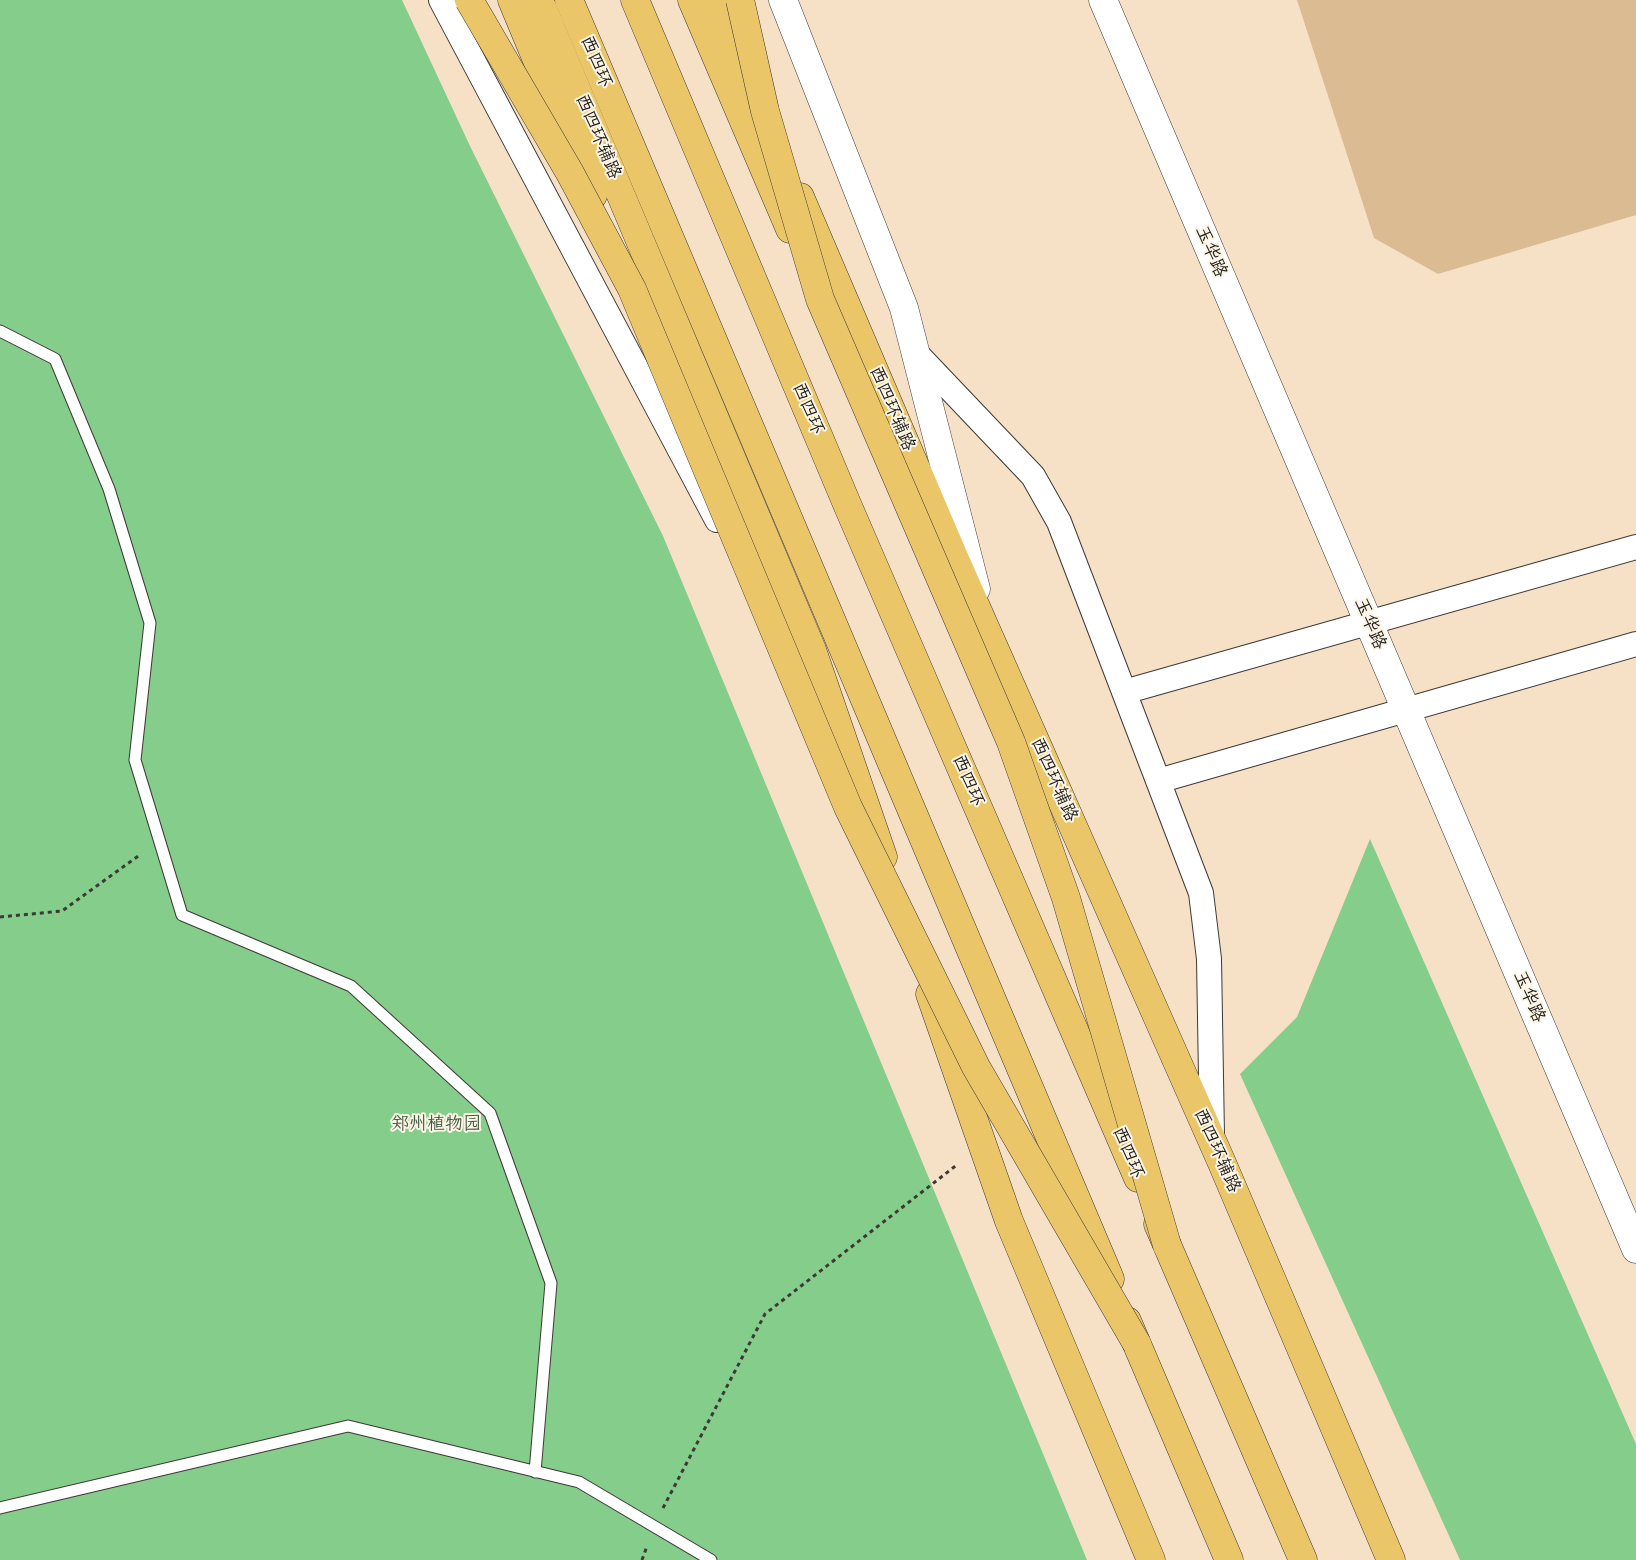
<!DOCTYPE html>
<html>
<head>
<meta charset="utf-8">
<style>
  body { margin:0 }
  canvas { display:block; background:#f6e0c6 }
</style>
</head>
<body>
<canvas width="1636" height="1560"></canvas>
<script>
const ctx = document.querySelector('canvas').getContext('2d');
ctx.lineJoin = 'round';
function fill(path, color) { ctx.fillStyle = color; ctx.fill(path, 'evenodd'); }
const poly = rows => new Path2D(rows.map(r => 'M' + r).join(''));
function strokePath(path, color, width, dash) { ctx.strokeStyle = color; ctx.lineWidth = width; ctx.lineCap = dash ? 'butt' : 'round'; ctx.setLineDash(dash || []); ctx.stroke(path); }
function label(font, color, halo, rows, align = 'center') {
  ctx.font = font + ' "Architects Daughter","LXGW WenKai TC",sans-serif'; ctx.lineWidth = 4; ctx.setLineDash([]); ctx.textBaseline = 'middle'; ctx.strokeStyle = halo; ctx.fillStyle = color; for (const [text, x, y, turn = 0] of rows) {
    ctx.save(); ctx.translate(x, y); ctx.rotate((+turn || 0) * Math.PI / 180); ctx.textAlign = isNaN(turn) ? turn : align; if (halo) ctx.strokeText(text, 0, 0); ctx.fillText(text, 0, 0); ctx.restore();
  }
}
const green = poly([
  [0,0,402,0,470,146,663,536,1087,1560,0,1560],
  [1370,839,1636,1444,1636,1560,1460,1560,1240,1074,1297,1017]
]);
const building = poly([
  [1297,0,1636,0,1636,215,1438,274,1374,238]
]);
const path = poly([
  [0,917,62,911,141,854],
  [663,1508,765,1314,958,1164],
  [642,1560,647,1546]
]);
const service = poly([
  [0,331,55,359,109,489,150,623,135,760,182,915,351,986,490,1113,551,1283,535,1472],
  [0,1508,348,1426,579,1482,711,1560]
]);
const minor = poly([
  [441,0,717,520],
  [916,353,1033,476,1059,522,1201,893,1209,959,1212,1136],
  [1124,692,1636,547],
  [1158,781,1636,644]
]);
const tertiary = poly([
  [783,0,904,308,976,589],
  [1103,0,1636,1249]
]);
const primary = poly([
  [539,0,812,650,883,857],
  [716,0,752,84],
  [800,197,953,555,1222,1163,1391,1560],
  [930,994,1009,1221,1151,1560]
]);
const trunk = poly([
  [512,0,593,195],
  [569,0,1110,1279],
  [635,0,847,504,1138,1178],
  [692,0,790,229],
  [1158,1224,1303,1560],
  [1127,1321,1229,1560]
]);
const trunkBridge = poly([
  [469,0,570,173,632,289,848,807,976,1067,1137,1344],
  [740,0,765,111,820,299,1011,742,1066,898,1167,1245]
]);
const streetNames = [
  ["西四环",595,62,67],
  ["西四环辅路",597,137,67],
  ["玉华路",1210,252,67],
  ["西四环",807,409,67],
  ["西四环辅路",891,409,67],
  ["玉华路",1369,624,67],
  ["西四环辅路",1053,780,66],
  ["西四环",967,781,67],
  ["玉华路",1528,997,67],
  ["西四环辅路",1216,1151,66],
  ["西四环",1127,1153,67]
];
const parkNames = [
  ["郑州植物园",436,1125]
];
fill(green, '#84cd8a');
fill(building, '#dbbc92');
strokePath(service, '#3d3936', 13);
strokePath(minor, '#3d3936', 26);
strokePath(tertiary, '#3d3936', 29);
strokePath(primary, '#3d3936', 29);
strokePath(trunk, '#3d3936', 29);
strokePath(path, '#3d3936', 3, [4, 4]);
strokePath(service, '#fff', 11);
strokePath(minor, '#fff', 24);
strokePath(tertiary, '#fff', 28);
strokePath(primary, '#ebc669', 28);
strokePath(trunk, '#ebc669', 28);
strokePath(trunkBridge, '#3d3936', 29, []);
strokePath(trunkBridge, '#ebc669', 28);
label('18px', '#1c1c1c', '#fcf5e5', streetNames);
label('18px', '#405a42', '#fcf5e5', parkNames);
</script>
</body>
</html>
